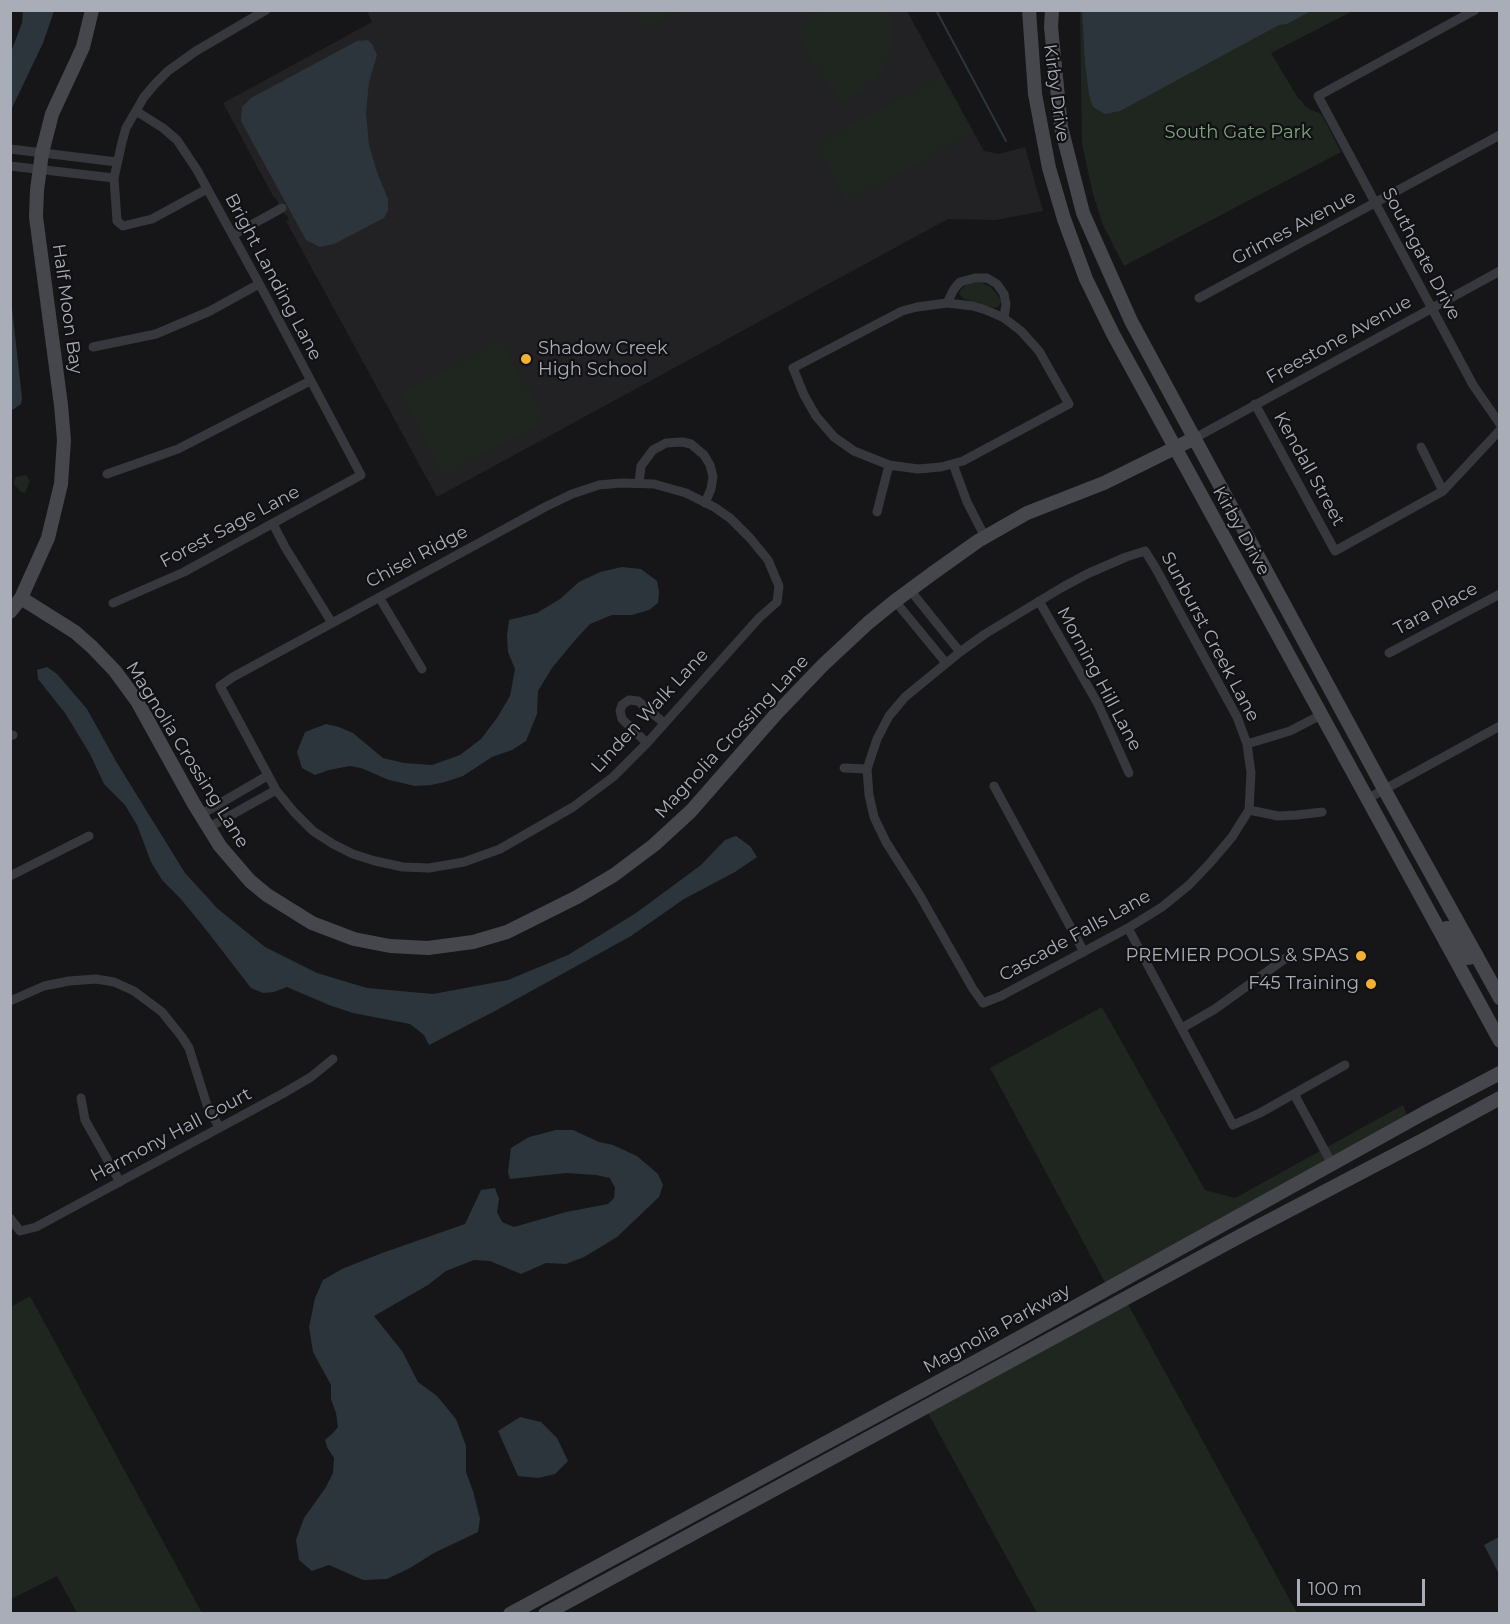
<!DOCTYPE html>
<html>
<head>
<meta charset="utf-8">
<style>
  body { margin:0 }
  #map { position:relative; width:1510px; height:1624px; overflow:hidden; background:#161618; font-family:Montserrat,sans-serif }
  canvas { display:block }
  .frame { position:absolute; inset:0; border:12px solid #a8adb8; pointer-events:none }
  .scale { position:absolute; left:1297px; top:1579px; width:128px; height:27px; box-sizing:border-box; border:3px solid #a8adb8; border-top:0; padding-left:8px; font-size:18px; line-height:21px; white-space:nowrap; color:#a8adb8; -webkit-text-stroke:4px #111113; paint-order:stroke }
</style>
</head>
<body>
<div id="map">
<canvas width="1510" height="1624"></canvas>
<div class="frame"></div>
<div class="scale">100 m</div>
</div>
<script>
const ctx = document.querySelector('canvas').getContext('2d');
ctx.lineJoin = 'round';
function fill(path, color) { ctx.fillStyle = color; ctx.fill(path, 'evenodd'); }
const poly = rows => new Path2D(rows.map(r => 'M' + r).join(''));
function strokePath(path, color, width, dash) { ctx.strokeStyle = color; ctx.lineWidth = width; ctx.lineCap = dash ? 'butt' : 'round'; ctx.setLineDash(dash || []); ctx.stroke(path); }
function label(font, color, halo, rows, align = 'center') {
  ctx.font = font + ' Montserrat,sans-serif'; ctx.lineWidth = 4.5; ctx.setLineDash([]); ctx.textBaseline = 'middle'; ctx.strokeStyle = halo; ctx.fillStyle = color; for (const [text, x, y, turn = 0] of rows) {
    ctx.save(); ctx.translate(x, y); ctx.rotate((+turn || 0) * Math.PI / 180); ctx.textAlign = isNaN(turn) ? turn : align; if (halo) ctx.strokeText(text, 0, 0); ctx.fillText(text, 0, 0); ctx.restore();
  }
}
const built = poly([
  [367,11,907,11,984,151,999,154,1025,147,1043,211,996,220,948,219,437,497,286,221,289,220,287,215,285,215,275,197,274,198,223,103,372,22]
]);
const green = poly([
  [888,10,892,21,892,36,890,52,884,67,876,79,867,89,843,104,813,63,796,33,800,22,821,11],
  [635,11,678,11,645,28],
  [1080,11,1353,11,1271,53,1298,98,1301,100,1305,106,1311,110,1319,113,1323,117,1341,152,1124,266,1103,225,1093,194,1082,144],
  [941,76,973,133,847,202,815,144],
  [974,283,982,283,991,287,1000,298,1001,302,999,306,995,308,962,298,959,293,962,288,966,285],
  [500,340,545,421,444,476,400,394],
  [26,475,30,481,25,493,21,492,14,484,14,481,16,477],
  [1102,1007,1205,1190,1235,1198,1403,1105,1409,1120,1108,1288,990,1068],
  [30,1296,202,1613,77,1613,57,1576,11,1599,11,1307],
  [1124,1297,1297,1613,1037,1613,923,1404]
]);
const water = poly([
  [23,11,54,11,43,43,11,110,11,52,22,23],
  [1082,11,1082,10,1311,11,1287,24,1279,25,1120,111,1105,114,1093,107,1089,95,1085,63],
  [368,40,372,44,377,55,369,82,366,113,369,145,377,172,388,199,388,210,384,218,334,244,320,247,306,240,241,121,242,107,251,98,357,41],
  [11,299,22,398,21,404,14,409,11,410],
  [622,567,641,569,657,581,659,592,658,603,649,610,632,615,612,615,590,624,576,639,552,668,538,691,537,714,526,741,512,750,492,757,463,776,445,782,431,785,415,786,389,780,361,768,350,766,329,770,315,775,302,768,297,752,305,732,326,724,339,727,353,733,383,758,404,763,432,765,460,755,481,739,497,718,510,696,515,669,508,652,507,636,509,620,537,613,560,599,579,582,600,572],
  [47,667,57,674,87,709,117,763,185,873,218,909,265,947,317,973,367,988,433,994,508,980,568,955,636,913,701,865,725,840,736,836,750,846,757,857,735,872,684,899,631,936,495,1011,429,1045,424,1035,410,1024,353,1013,329,1005,287,987,274,992,263,993,251,988,207,931,180,898,162,880,151,862,137,825,125,805,104,784,90,754,65,713,38,679,37,670],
  [556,1130,573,1130,599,1142,613,1145,637,1156,658,1174,663,1185,659,1197,617,1237,584,1257,566,1264,546,1263,521,1274,490,1261,474,1260,446,1271,428,1285,374,1316,402,1351,418,1382,437,1396,456,1419,466,1446,466,1472,473,1491,480,1519,478,1532,434,1553,410,1568,387,1579,363,1580,329,1565,312,1571,299,1560,296,1540,304,1518,326,1487,333,1473,334,1458,327,1447,325,1440,333,1433,338,1427,336,1413,331,1399,331,1385,313,1352,309,1327,315,1298,323,1280,342,1269,382,1253,465,1224,481,1190,495,1188,499,1199,497,1212,502,1222,514,1227,566,1212,608,1204,614,1198,615,1188,610,1178,596,1175,566,1173,510,1179,508,1172,511,1148,529,1137],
  [520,1417,541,1422,557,1438,568,1461,555,1474,538,1478,518,1476,498,1431],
  [1499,1537,1499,1574,1484,1545]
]);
const stream = poly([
  [936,10,1006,141]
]);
const street = poly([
  [1475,10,1318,96,1473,385,1500,424],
  [10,149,117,162],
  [10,166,114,178],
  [207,189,152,219,123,226,117,221,114,178,122,142,126,128,144,97,155,84,168,71,196,51,266,10],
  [233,235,282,208],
  [1199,298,1500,135],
  [947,303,973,306,986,310,1004,318,1021,331,1039,351,1069,404,963,461,941,467,918,469,889,465,854,451,834,437,816,416,804,395,793,368,902,311,917,307,947,303],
  [947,303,954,289,960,282,975,278,987,278,997,284,1004,294,1006,304,1004,318],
  [93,347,156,334,210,311,259,284],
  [1255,404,1335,551,1443,491,1500,430],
  [1195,438,1500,271],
  [1421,447,1443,491],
  [953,464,967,502,985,537],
  [107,474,178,449,310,381],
  [621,483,654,484,686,493,714,507,730,518,750,538,768,560,779,586,777,602,759,618,647,743,613,777,573,807,500,849,464,862,429,868,403,867,375,861,353,854,333,844,313,831,294,812,276,790,220,686,233,677,545,507,572,494,599,485,621,483],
  [639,483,641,466,653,450,666,443,682,442,691,444,704,455,710,465,713,477,711,489,705,503],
  [877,512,889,465],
  [273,524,285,547,332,623],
  [1145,551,1155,567,1237,717,1247,744,1251,773,1249,810,1232,837,1210,863,1189,885,1162,907,1128,928,1001,996,983,1003,973,989,919,894,886,842,874,817,869,795,867,769,877,739,889,716,905,697,960,652,985,634,1061,588,1087,574,1126,557,1145,551],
  [910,590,960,652],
  [379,597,422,669],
  [895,601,946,663],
  [1039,601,1098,704,1129,773],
  [113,603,184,572,361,475,267,298,197,170,177,140,163,128,136,111],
  [1389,653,1500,594],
  [10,736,13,735],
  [647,743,622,719,620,711,622,705,629,700,638,701,664,723],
  [1247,744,1290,731,1321,715],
  [844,768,867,769],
  [994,786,1084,952],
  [1367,799,1500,726],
  [1249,810,1278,816,1297,815,1322,812],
  [200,815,267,776],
  [208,828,276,790],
  [10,876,89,836],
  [1128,928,1233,1125,1260,1113,1345,1065],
  [10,1001,44,986,69,981,96,979,114,982,134,991,162,1012,182,1037,189,1048,207,1105,219,1127],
  [1182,1028,1215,1009,1286,958],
  [1294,1094,1332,1164],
  [81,1098,85,1120,120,1182],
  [10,1218,20,1231,36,1227,282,1094,311,1077,333,1059]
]);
const secondary = poly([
  [1029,10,1035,94,1049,168,1064,219,1086,279,1113,334,1500,1041],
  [1052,10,1051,27,1061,127,1083,213,1131,321,1384,789,1500,998],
  [21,598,75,632,92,647,115,671,137,701,194,804,220,846,250,881,267,895,312,923,354,939,390,946,428,948,473,942,507,932,577,897,614,875,654,845,691,811,776,714,823,665,868,623,895,601,933,573,978,541,1027,513,1104,483,1195,438],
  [10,612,21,598,48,538,61,484,64,440,61,405,36,217,37,190,42,153,52,114,83,47,92,10],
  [1447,928,1468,958,1477,956],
  [510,1614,999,1349,1424,1113,1500,1073],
  [545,1614,1242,1235,1423,1140,1500,1098]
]);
const markers = [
  [526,359,6,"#f2b134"],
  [1361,956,6,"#f2b134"],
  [1371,984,6,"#f2b134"]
];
const streetNames = [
  ["Kirby Drive",1056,93,82],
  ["Grimes Avenue",1294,228,-28],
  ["Southgate Drive",1421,254,62],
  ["Bright Landing Lane",273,277,62],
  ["Half Moon Bay",67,309,82],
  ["Freestone Avenue",1339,340,-29],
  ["Kendall Street",1309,469,61],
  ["Forest Sage Lane",230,527,-28],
  ["Kirby Drive",1241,531,61],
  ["Chisel Ridge",417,557,-28],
  ["Tara Place",1436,609,-28],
  ["Sunburst Creek Lane",1210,637,62],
  ["Morning Hill Lane",1099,679,62],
  ["Linden Walk Lane",650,711,-47],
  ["Magnolia Crossing Lane",732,737,-47],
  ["Magnolia Crossing Lane",187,755,58],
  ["Cascade Falls Lane",1075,936,-29],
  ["Harmony Hall Court",171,1135,-28],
  ["Magnolia Parkway",997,1329,-29]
];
const parkNames = [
  ["South Gate Park",1238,133]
];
const poiNames = [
  ["Shadow Creek",538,349,"left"],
  ["High School",538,370,"left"],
  ["PREMIER POOLS & SPAS",1349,956],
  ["F45 Training",1359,984]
];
fill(built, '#222225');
fill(green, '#1e261f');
fill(water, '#2c353c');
strokePath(stream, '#2c353c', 2);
strokePath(street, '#37383d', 9);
strokePath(secondary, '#45474d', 14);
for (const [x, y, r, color] of markers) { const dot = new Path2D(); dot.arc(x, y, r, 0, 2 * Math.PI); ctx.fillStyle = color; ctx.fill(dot); strokePath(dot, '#111113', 2); }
label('18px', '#a8adb8', '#111113', streetNames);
label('18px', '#7fa381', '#111113', parkNames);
label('18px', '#a8adb8', '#111113', poiNames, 'right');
</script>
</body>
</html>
